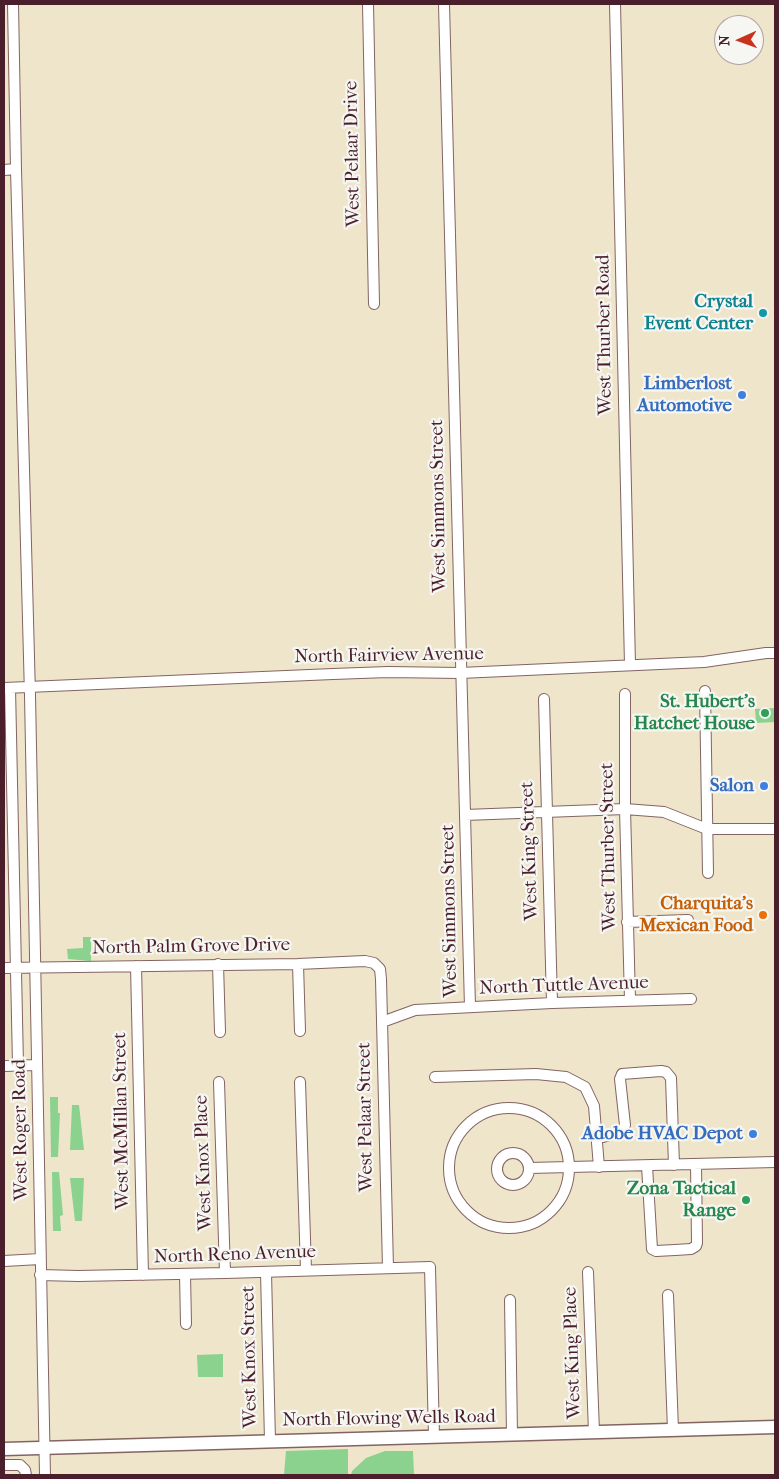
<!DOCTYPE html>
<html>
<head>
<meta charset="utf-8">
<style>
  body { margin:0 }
  #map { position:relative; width:779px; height:1479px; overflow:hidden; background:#eee5cb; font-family:"IM FELL French Canon",serif }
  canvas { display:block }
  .frame { position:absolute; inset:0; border:5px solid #4a1f2b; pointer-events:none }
  .north { position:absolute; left:714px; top:15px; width:50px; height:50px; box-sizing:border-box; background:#f6f6f2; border:1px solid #b1a0a2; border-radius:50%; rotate:268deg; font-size:14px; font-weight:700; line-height:20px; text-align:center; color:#4a1f2b }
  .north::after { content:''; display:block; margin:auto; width:18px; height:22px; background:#c8321e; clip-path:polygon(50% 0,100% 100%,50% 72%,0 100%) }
</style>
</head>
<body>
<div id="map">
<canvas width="779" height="1479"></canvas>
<div class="frame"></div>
<div class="north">N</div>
</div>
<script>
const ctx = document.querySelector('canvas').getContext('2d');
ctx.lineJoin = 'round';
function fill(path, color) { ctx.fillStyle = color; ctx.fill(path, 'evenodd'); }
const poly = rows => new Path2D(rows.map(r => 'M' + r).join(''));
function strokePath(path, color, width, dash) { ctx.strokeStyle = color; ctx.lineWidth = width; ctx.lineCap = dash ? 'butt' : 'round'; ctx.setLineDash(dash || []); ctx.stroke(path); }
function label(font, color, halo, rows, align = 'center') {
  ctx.font = font + ' "IM FELL French Canon",serif'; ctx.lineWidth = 4.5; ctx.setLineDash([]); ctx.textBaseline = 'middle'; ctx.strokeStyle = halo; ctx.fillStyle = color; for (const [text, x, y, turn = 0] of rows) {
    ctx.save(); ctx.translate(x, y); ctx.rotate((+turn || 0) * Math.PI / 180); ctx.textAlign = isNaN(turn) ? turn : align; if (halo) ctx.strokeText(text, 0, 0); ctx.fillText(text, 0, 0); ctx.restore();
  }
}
const green = poly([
  [775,708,775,722,756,723,755,709],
  [83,937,91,937,91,961,68,959,67,949,83,948],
  [50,1097,58,1097,58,1113,60,1113,58,1157,51,1157],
  [72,1105,79,1105,84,1150,70,1150],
  [52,1172,59,1172,63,1215,60,1216,61,1231,53,1231],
  [70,1178,84,1178,82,1221,75,1221],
  [223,1354,223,1377,198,1377,197,1355],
  [348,1449,348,1475,284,1475,286,1451],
  [385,1451,413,1451,414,1475,351,1475,352,1471,366,1458]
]);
const minor = poly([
  [13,4,16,169,30,695,45,1475],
  [368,4,374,304],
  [444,4,470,1007],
  [615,4,630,665],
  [4,170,16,169],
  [4,688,333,674,388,672,460,673,704,662,766,653,775,653],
  [10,688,18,1065],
  [705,691,708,873],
  [625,694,625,809,630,1000],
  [544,699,552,1003],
  [465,815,625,809,664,812,707,829,775,829],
  [627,922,688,920],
  [218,964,220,1032],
  [298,964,300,1031],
  [136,966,143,1275],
  [4,968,298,964,365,961,374,963,380,969,381,979,388,1268],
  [382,1022,415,1010,552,1003,691,999],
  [4,1066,37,1065],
  [435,1077,536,1074,566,1077,585,1087,594,1106,599,1167],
  [219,1082,225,1273],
  [300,1082,306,1270],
  '449 1168a60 60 0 1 1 120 0a60 60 0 1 1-120 0Z',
  [597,1137,603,1137,618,1133,623,1129,625,1125,620,1079,622,1074,661,1071,666,1072,671,1078,674,1165],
  '497 1169a16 16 0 1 1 32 0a16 16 0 1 1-32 0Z',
  [647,1166,652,1249,656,1251,675,1250,691,1249,696,1246,697,1243,696,1164],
  [529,1168,775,1162],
  [4,1261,40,1259],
  [266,1272,270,1441],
  [588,1272,594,1432],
  [185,1274,186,1324],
  [40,1275,78,1276,225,1273,430,1267,434,1437],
  [668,1295,673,1430],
  [510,1300,512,1435],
  [4,1465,20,1465,25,1470,26,1475]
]);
const major = poly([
  [4,1449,775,1427]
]);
const markers = [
  [763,313,5,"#0f9aa8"],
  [742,395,5,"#3f7fe0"],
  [765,713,5,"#2e9e5b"],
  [764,786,5,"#3f7fe0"],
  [763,915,5,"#e8710a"],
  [753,1134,5,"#3f7fe0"],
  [746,1200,5,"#2e9e5b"]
];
const streetNames = [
  ["West Pelaar Drive",353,154,-91],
  ["West Thurber Road",605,335,-91],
  ["West Simmons Street",439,506,-91],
  ["North Fairview Avenue",389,656,-1],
  ["West Thurber Street",609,847,-91],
  ["West King Street",530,851,-92],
  ["West Simmons Street",450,911,-91],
  ["North Palm Grove Drive",191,947,-1],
  ["North Tuttle Avenue",564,986,-2],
  ["West Pelaar Street",366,1117,-91],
  ["West McMillan Street",122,1121,-91],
  ["West Roger Road",21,1130,-91],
  ["West Knox Place",204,1163,-92],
  ["North Reno Avenue",235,1255,-2],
  ["West King Place",573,1353,-92],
  ["West Knox Street",250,1357,-91],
  ["North Flowing Wells Road",389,1419,-1]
];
const cultureNames = [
  ["Crystal",753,302],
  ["Event Center",753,324]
];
const shopNames = [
  ["Limberlost",732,384],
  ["Automotive",732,406],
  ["Salon",754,786],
  ["Adobe HVAC Depot",743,1134]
];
const leisureNames = [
  ["St. Hubert’s",755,702],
  ["Hatchet House",755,724],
  ["Zona Tactical",736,1189],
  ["Range",736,1211]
];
const foodNames = [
  ["Charquita's",753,904],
  ["Mexican Food",753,926]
];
fill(green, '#8ad28d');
strokePath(minor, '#836463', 12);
strokePath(major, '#836463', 15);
strokePath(minor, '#fff', 10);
strokePath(major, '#fff', 12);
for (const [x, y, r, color] of markers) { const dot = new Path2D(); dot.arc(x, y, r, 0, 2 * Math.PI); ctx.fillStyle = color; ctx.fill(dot); strokePath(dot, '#f6f6f2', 2); }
label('19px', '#4a1f2b', '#f6f6f2', streetNames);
label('bold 19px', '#0d838f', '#f6f6f2', cultureNames, 'right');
label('bold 19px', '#366cbe', '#f6f6f2', shopNames, 'right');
label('bold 19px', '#27864d', '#f6f6f2', leisureNames, 'right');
label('bold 19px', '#c56008', '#f6f6f2', foodNames, 'right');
</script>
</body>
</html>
